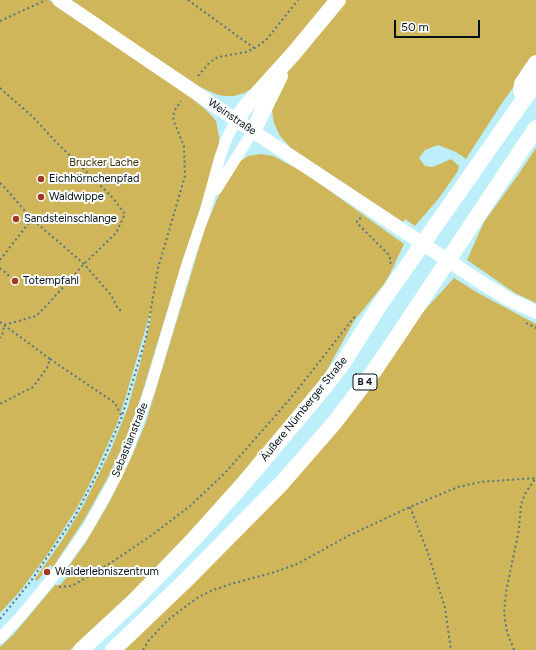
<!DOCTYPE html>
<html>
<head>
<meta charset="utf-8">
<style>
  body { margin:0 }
  #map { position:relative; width:536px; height:650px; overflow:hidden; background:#bdeffb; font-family:Figtree,sans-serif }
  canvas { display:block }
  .scale { position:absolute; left:394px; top:20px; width:86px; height:18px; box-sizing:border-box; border:2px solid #011216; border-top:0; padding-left:5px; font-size:12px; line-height:14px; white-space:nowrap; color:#011216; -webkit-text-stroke:3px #fff; paint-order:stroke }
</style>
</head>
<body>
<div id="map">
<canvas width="536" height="650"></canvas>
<div class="scale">50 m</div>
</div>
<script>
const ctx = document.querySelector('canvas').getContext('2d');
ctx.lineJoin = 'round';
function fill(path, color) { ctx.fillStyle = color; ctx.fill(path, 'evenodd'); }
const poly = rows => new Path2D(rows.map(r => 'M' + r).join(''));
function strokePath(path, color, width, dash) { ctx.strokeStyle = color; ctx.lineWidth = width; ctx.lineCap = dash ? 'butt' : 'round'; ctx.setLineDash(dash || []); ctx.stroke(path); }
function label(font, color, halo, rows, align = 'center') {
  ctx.font = font + ' Figtree,sans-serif'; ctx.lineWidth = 4; ctx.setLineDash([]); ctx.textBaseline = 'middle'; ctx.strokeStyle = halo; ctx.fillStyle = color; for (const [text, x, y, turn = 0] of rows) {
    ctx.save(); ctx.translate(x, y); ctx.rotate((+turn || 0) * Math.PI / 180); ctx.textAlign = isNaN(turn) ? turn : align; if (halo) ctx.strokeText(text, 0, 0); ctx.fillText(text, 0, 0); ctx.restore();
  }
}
const green = poly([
  [0,0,49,0,187,94,208,112,216,121,219,137,219,145,211,175,179,272,140,400,124,443,107,479,84,520,53,567,50,565,37,581,35,579,63,539,83,506,110,452,128,407,140,364,150,321,151,310,125,399,117,424,90,483,77,508,47,555,21,590,0,613],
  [69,0,329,0,274,68,253,88,244,93,234,96,225,96,218,95,200,87],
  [346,0,536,0,536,56,502,103,466,159,456,152,438,145,425,150,419,158,425,166,433,167,451,159,459,166,458,171,439,198,415,226,405,219,403,222,291,148,280,136,274,123,272,111,283,78,307,47],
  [536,148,536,303,515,293,467,260,484,222,518,175],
  [261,154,273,156,305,173,404,244,390,274,384,284,354,321,327,370,320,381,250,465,167,557,97,627,70,650,0,650,0,647,13,635,55,585,60,585,67,577,64,573,86,542,110,501,132,456,146,422,205,228,223,185,239,162,248,156],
  [454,278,478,293,536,324,536,650,122,650,152,621,421,314]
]);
const path = poly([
  [188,0,254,48],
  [0,21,46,0],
  [198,76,210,62,218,57,246,52,257,47,267,39,298,0],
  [0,88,34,118,55,141,112,197,125,214,116,233,84,264,48,304,36,316,4,325,3,333,0,338],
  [0,183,5,188,32,219,84,264,111,295,118,309,122,311],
  [361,218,357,220,357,223,389,255,391,261,390,265],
  [0,260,32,219],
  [0,268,15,281],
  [0,322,50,359,47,368,33,387,0,404],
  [526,323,536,328],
  [50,359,115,403,122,417],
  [410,507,428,553,445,608,451,650],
  [59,587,72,586,112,562,152,535,190,506,225,473,290,399,356,315],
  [0,619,31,581,75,516,99,470,121,419,146,338,158,268,185,176,184,146,174,122,173,116,175,110,181,101],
  [143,650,149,640,169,619,197,598,213,590,231,584,275,572,297,564,348,536,410,507,458,487,480,482,536,478],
  [514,650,507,632,504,613,506,592,519,529,521,504,526,492,535,479]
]);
const minor = poly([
  [216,190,253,131],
  [0,638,20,617,54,576,87,529,117,475,129,447,150,389,188,261,205,212,220,157,226,140,236,120]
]);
const major = poly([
  [59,0,236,120,482,283,510,300,536,312]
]);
const highway = poly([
  [521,91,522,84,536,63],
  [236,120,247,105,294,53,338,0],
  [253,131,280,76],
  [81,650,135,600,194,539,245,482,327,384,343,363,379,306,536,82],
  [113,650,184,582,281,484,335,422,374,371,397,337,536,128]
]);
const markers = [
  [41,179,4,"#a13821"],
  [41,197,4,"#a13821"],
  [16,219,4,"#a13821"],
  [15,281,4,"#a13821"],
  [47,572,4,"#a13821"]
];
const shields = [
  [365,382,24]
];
const shieldNames = [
  ["B 4",365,382]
];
const streetNames = [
  ["Weinstraße",232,117,34],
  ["Äußere Nürnberger Straße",304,409,-51],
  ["Sebastianstraße",130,440,-68]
];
const parkNames = [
  ["Brucker Lache",104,163]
];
const poiNames = [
  ["Eichhörnchenpfad",49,179],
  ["Waldwippe",49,197],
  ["Sandsteinschlange",24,219],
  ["Totempfahl",23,281],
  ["Walderlebniszentrum",55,572]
];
fill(green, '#cfb65b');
strokePath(path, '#57777f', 2, [2, 3]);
strokePath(minor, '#fff', 11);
strokePath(major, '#fff', 14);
strokePath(highway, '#fff', 16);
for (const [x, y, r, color] of markers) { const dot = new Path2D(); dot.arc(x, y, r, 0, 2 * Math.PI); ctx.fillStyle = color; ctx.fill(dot); strokePath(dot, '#fff', 1.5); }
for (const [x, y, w] of shields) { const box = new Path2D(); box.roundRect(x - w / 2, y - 8, w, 16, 3); ctx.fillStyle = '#fff'; ctx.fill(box); strokePath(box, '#011216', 1); }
label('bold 10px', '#011216', null, shieldNames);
label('11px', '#011216', '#fff', streetNames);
label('11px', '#3c3106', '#fff', parkNames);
label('11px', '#011216', '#fff', poiNames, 'left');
</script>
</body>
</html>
